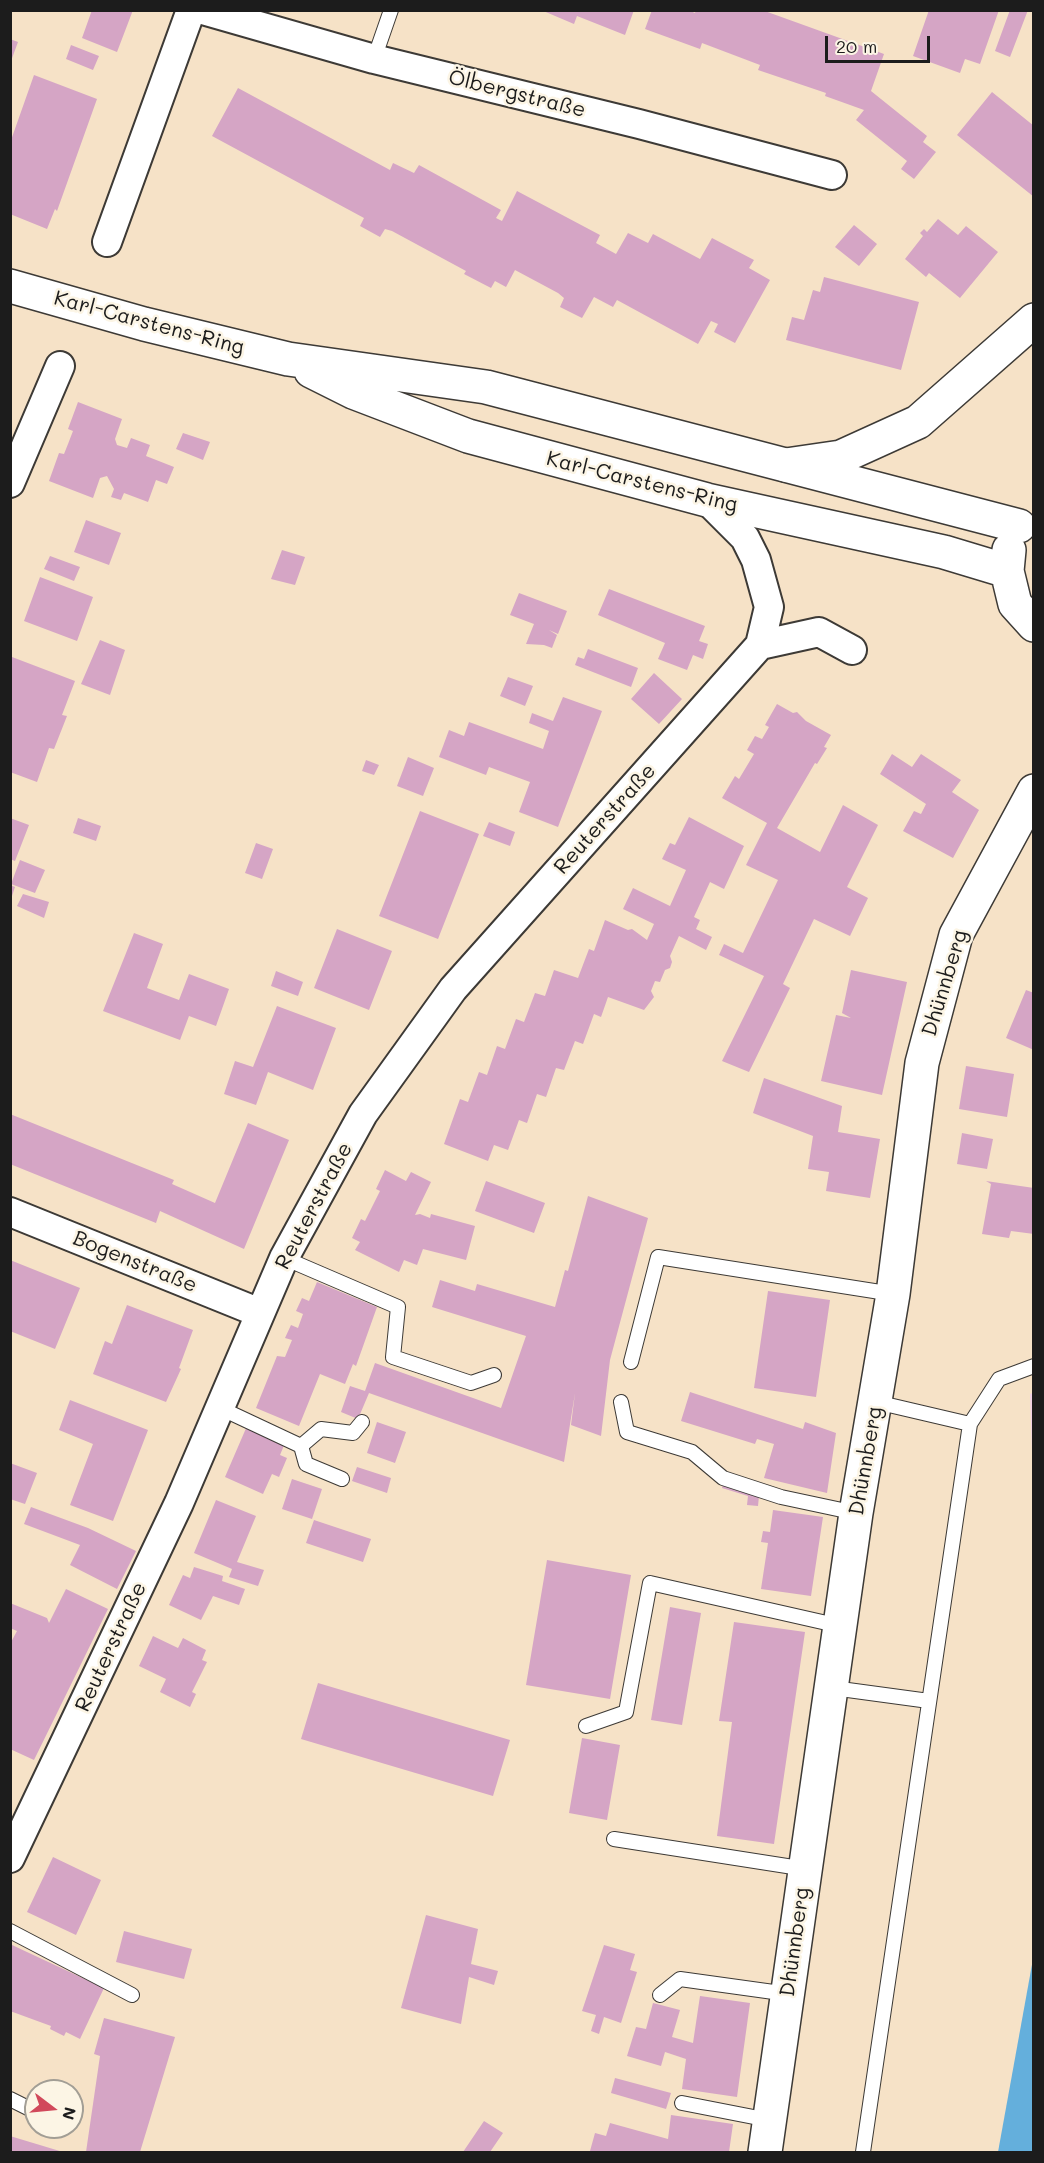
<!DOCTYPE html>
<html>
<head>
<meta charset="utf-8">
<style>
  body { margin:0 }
  #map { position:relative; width:1044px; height:2163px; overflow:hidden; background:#f6e2c7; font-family:Mali,sans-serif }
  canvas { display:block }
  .frame { position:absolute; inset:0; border:12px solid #1c1c1c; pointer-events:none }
  .north { position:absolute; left:24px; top:2079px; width:60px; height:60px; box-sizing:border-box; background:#fcf5e5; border:2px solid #a29e95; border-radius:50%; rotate:106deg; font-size:16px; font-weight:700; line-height:24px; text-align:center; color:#1c1c1c }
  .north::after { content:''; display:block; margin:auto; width:21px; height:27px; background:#d1495b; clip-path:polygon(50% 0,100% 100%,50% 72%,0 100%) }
  .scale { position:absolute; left:825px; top:36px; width:105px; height:27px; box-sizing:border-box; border:3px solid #1c1c1c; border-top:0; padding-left:8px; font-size:18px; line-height:21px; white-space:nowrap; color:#1c1c1c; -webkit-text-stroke:4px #fcf5e5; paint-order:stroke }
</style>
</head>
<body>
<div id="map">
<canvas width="1044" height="2163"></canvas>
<div class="frame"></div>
<div class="north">N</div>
<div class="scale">20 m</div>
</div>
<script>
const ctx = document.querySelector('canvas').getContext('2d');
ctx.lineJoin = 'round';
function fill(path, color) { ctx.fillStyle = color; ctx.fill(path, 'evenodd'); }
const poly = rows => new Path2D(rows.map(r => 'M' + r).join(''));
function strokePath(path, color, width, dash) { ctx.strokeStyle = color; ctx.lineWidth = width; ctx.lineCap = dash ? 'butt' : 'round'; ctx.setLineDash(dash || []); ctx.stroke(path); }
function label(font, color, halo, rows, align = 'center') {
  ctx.font = font + ' Mali,sans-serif'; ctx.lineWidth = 5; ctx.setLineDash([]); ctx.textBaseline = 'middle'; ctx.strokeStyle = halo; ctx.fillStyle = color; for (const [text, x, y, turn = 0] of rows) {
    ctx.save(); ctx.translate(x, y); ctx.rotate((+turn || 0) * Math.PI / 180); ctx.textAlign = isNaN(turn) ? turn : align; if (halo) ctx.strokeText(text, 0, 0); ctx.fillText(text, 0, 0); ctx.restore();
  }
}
const built = poly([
  [1033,1393,1034,1393,1033,1482,1030,1394]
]);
const water = poly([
  [1033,1959,1033,2152,998,2152]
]);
const building = poly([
  [92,10,133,10,117,52,82,38],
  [541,10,634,10,625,35,577,16,574,24],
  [652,10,688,10,695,13,696,10,762,10,884,54,871,91,927,136,923,142,936,152,914,179,901,169,907,161,856,120,864,110,825,96,826,93,758,70,760,65,702,43,700,49,645,29],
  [929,10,999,10,980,64,965,59,960,73,913,56],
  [1010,10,1028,10,1010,57,995,51],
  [10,39,18,42,11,61,10,60],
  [71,45,99,56,93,70,66,59],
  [34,75,97,99,57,211,55,209,47,229,10,214,10,143],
  [238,88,390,170,393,163,414,173,419,165,501,210,496,218,502,221,517,191,600,235,596,243,616,254,628,233,648,243,653,234,700,259,712,238,754,260,749,268,770,280,735,343,714,332,718,324,711,321,698,344,617,300,613,307,594,297,582,318,560,307,564,298,558,293,515,270,506,287,495,281,491,288,464,274,466,271,392,231,385,229,380,237,360,226,364,218,212,136],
  [992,92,1034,126,1034,197,957,135],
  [938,219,958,235,966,226,998,252,960,298,929,273,926,277,905,259,923,236,920,233,924,229,927,232],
  [854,225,877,244,859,266,835,247],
  [824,277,919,302,901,370,786,340,792,317,804,320,813,290,820,292],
  [78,402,122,419,115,439,117,445,127,448,131,438,150,445,146,456,174,467,167,484,156,480,148,502,124,493,121,500,111,497,114,489,107,476,100,478,93,498,49,481,59,453,64,454,68,444,73,431,68,429],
  [183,433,210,442,203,460,176,449],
  [86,520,121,533,109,565,74,552],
  [282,550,305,557,295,585,271,579],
  [50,556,80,567,74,581,44,569],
  [40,577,93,597,77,641,24,621],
  [609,589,705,626,699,641,708,644,703,659,693,655,687,670,658,659,665,643,598,615],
  [519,593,567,611,558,634,549,630,557,635,552,648,544,645,526,644,534,624,510,615],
  [100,640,125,650,110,695,81,684],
  [588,649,638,668,631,687,575,665,578,657,584,659],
  [12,657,75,681,62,715,67,716,54,749,49,748,37,782,10,772],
  [654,673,682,699,659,724,631,699],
  [508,677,533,686,525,706,500,696],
  [563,697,602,711,558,827,519,812,530,782,489,767,486,775,439,757,449,730,464,736,469,722,543,749,549,731,529,723,532,713,553,721],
  [777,704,793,713,797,712,806,721,831,735,824,747,827,748,817,764,815,763,777,828,820,852,843,805,878,825,847,887,868,898,850,936,814,919,783,984,790,988,749,1072,722,1061,764,976,719,955,724,944,743,953,778,880,746,865,767,823,722,798,735,776,739,779,754,754,747,750,755,736,762,739,769,727,765,725],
  [892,754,912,767,921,754,961,780,952,792,979,810,953,858,903,831,914,811,921,814,926,804,880,774],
  [408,757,434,768,423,796,397,786],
  [366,760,379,765,374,775,362,771],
  [420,811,479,834,438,939,379,916],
  [689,817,744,846,724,889,710,882,694,917,700,920,696,929,712,937,706,950,679,936,670,956,672,962,670,968,665,970,660,982,655,981,651,991,654,997,644,1010,608,997,601,1017,594,1014,583,1044,575,1041,564,1070,556,1068,546,1097,537,1094,527,1123,519,1120,508,1150,494,1145,488,1161,444,1144,460,1099,468,1102,479,1072,487,1075,497,1046,505,1049,516,1019,524,1022,535,993,545,996,554,970,578,978,589,949,594,951,605,920,628,930,632,929,647,940,654,924,623,909,633,888,670,906,686,870,662,859,670,843,675,845],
  [10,818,29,825,15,861,10,859],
  [78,818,101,826,96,841,73,833],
  [489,822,515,832,510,846,483,836],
  [256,843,273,849,262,879,245,873],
  [20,860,45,870,35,893,11,884],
  [10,885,15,887,11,899,10,899],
  [23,894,49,902,44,918,17,906],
  [337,929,392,951,369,1010,314,988],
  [134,933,163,944,147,988,179,1000,189,974,229,989,216,1026,189,1016,180,1040,103,1011],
  [851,970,907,982,882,1095,821,1081,836,1015,851,1018,842,1013],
  [276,971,303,982,298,996,271,986],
  [1026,990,1034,993,1034,1050,1006,1038],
  [277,1006,336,1028,313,1090,268,1072,256,1105,224,1094,235,1061,253,1067],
  [966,1066,1014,1074,1007,1117,959,1109],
  [764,1078,842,1106,838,1132,880,1139,870,1198,826,1191,829,1172,808,1169,813,1136,753,1113],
  [10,1114,174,1180,172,1184,215,1203,248,1123,289,1140,244,1249,160,1211,156,1223,10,1164],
  [962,1133,993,1139,987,1169,957,1164],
  [385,1170,406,1181,411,1172,431,1182,415,1215,420,1214,430,1218,431,1214,475,1226,466,1260,423,1249,417,1265,404,1260,399,1272,355,1250,360,1242,352,1238,361,1219,365,1221,380,1191,376,1189],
  [486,1181,545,1203,534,1233,475,1211],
  [986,1181,1034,1188,1034,1234,1011,1231,1009,1238,982,1234,991,1184],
  [588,1196,648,1218,610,1360,601,1436,571,1425,575,1393,564,1462,369,1393,358,1419,341,1412,350,1386,365,1391,375,1363,501,1408,526,1336,432,1307,440,1280,475,1291,477,1284,555,1307,565,1270,568,1271],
  [10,1260,80,1288,55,1349,10,1331],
  [317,1282,377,1307,356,1366,353,1364,345,1384,320,1374,299,1426,256,1408,277,1356,285,1357,292,1340,285,1338,291,1325,298,1328,303,1314,296,1311,302,1298,309,1301],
  [768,1291,830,1300,816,1397,754,1388],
  [127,1305,193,1330,179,1368,181,1369,166,1402,93,1374,105,1341,112,1344],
  [690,1392,803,1429,805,1422,836,1433,827,1493,764,1478,774,1444,757,1439,755,1444,681,1421],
  [70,1400,148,1430,113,1521,70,1505,93,1444,59,1430],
  [377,1422,406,1432,395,1463,367,1453],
  [247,1426,285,1443,280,1455,287,1458,279,1477,272,1474,263,1494,225,1477],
  [10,1463,37,1473,25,1504,10,1499],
  [357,1467,391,1478,387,1493,352,1481],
  [292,1479,322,1489,312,1519,282,1509],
  [723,1483,759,1496,758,1506,747,1505,748,1496,722,1488],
  [216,1500,256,1516,237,1562,264,1570,258,1586,229,1577,232,1569,194,1553],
  [31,1507,88,1528,136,1551,117,1589,70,1565,80,1545,24,1524],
  [773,1510,823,1517,811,1596,761,1589,768,1543,761,1542,763,1531,770,1532],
  [314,1520,371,1539,363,1562,306,1543],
  [547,1560,631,1575,610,1699,526,1685],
  [194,1567,223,1576,222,1581,245,1589,239,1605,213,1596,201,1620,169,1605,183,1575,190,1578],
  [66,1589,108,1609,34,1760,10,1749,10,1644,17,1631,10,1628,10,1603,47,1618,49,1623],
  [670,1607,701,1613,682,1725,651,1720],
  [734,1622,805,1632,774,1844,717,1836,732,1722,719,1721],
  [153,1636,178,1648,183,1638,206,1650,202,1660,207,1662,192,1692,196,1694,190,1707,160,1692,166,1679,139,1666],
  [318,1683,510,1740,493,1796,301,1739],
  [582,1738,620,1745,607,1820,569,1813],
  [53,1857,101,1880,76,1935,27,1912],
  [426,1915,478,1929,471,1964,498,1971,494,1985,469,1977,461,2024,401,2008],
  [124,1931,192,1949,184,1979,116,1962],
  [12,1945,104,1988,80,2039,66,2032,64,2036,50,2029,51,2026,10,2011],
  [604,1945,635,1954,630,1970,637,1972,621,2023,604,2017,599,2034,591,2031,596,2015,582,2011],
  [700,1996,750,2003,737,2097,682,2089,686,2059,665,2052,661,2066,627,2056,636,2027,646,2029,653,2003,680,2010,672,2037,693,2043],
  [104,2018,175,2037,140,2152,86,2152,100,2056,94,2054],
  [615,2078,671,2093,666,2109,611,2093],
  [671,2115,733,2124,729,2152,590,2151,595,2133,606,2136,610,2123,668,2139],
  [484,2121,503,2133,490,2152,463,2152],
  [10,2136,63,2152,10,2152]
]);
const lane = poly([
  [374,59,391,10],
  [284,1258,398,1307,393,1357,471,1383,494,1375],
  [631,1362,658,1257,893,1294],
  [621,1402,627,1432,692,1452,723,1478,781,1497,856,1513],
  [220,1408,301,1446,321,1429,353,1433,362,1422],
  [970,1424,999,1379,1034,1366],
  [301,1446,306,1464,342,1479],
  [833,1688,929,1701],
  [586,1726,626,1712,650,1583,840,1626],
  [614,1839,806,1869],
  [10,1931,132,1995],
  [660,1995,680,1979,788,1994],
  [10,2099,36,2112],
  [682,2103,769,2120],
  [863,2152,970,1424,876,1402]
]);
const street = poly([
  [203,10,374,59,639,124,832,175],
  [107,242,191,10],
  [10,483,60,366],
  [760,645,819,632,852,650],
  [10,1212,260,1313],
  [10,1858,179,1503,284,1258,363,1114,453,989,760,645,769,607,756,560,745,538,707,500]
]);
const secondary = poly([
  [786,465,841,457,918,422,1034,320],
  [765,2152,856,1513,893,1294,922,1063,956,935,1034,791]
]);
const primary = poly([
  [10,286,144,324,288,359,486,387,1019,526],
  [311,371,353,392,468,436,707,500,944,552,1007,571],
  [1009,550,1007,571,1015,604,1034,625]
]);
const streetNames = [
  ["Ölbergstraße",517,94,14],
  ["Karl-Carstens-Ring",149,323,15],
  ["Karl-Carstens-Ring",642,482,14],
  ["Reuterstraße",605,819,-48],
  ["Dhünnberg",945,983,-73],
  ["Reuterstraße",314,1206,-62],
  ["Bogenstraße",135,1262,22],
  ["Dhünnberg",866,1461,-80],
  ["Reuterstraße",111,1647,-65],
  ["Dhünnberg",795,1942,-82]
];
fill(built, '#f0d0e4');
fill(water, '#64afdc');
fill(building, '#d5a5c5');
strokePath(lane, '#3d3a36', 16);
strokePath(street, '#3d3a36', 32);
strokePath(secondary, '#3d3a36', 36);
strokePath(primary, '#3d3a36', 36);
strokePath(lane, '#fff', 14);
strokePath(street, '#fff', 28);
strokePath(secondary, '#fff', 33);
strokePath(primary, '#fff', 33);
label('21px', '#1c1c1c', '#fcf5e5', streetNames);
</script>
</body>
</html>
